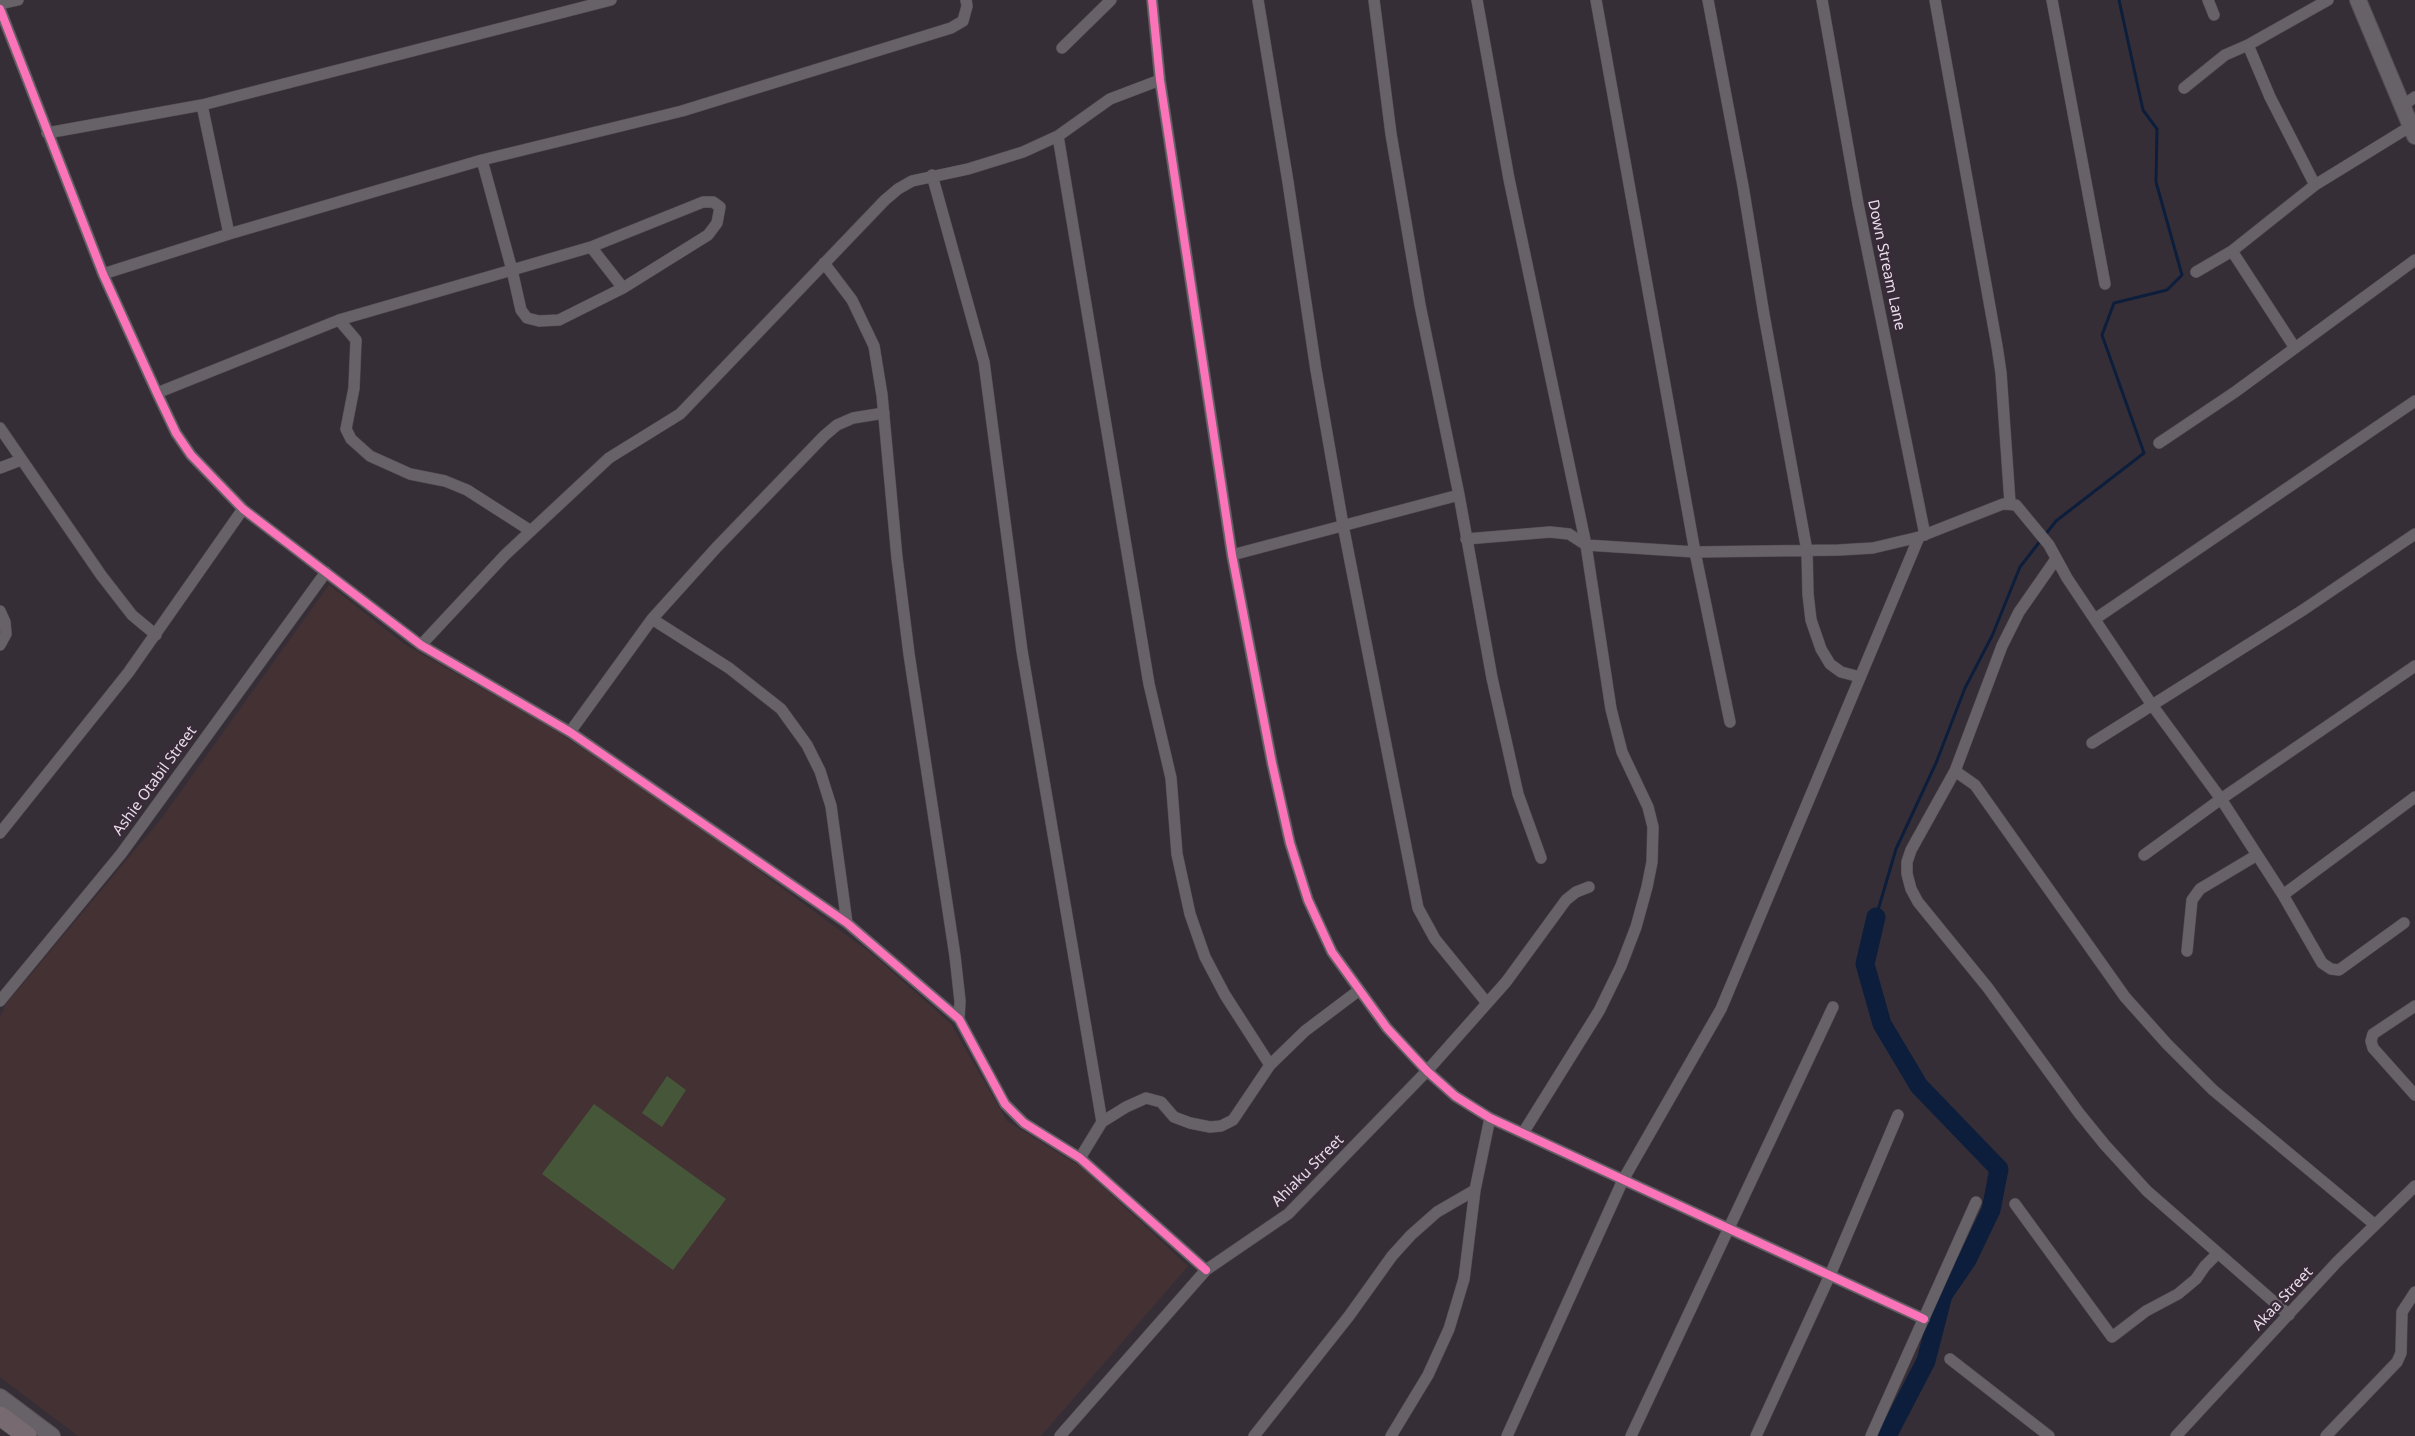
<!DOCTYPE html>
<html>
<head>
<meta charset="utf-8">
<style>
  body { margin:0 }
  canvas { display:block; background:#362e36 }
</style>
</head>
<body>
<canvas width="2415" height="1436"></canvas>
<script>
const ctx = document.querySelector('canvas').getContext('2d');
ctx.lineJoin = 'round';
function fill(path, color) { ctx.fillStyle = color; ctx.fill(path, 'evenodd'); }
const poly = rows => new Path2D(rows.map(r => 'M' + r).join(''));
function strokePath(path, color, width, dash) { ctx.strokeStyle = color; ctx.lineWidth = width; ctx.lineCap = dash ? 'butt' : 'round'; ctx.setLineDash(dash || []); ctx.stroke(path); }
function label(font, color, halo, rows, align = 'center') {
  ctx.font = font + ' "Noto Sans",sans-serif'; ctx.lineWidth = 5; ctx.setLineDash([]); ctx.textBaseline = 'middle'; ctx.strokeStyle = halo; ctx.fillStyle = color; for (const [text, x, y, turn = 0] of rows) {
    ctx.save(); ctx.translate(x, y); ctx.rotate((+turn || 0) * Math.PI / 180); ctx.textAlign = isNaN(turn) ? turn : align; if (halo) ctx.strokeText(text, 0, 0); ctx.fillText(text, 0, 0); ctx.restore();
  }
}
const education = poly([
  [329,585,404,644,551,728,674,809,872,954,951,1024,1007,1121,1081,1167,1188,1266,1041,1436,78,1436,0,1377,0,1017,6,1004,161,819]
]);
const green = poly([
  [667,1076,686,1090,662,1127,642,1113],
  [594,1104,726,1199,673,1270,542,1174]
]);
const stream = poly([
  [2045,535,2056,521,2144,453,2102,335,2114,303,2167,290,2182,275,2156,182,2157,129,2143,110,2119,0],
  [1876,917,1896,849,1936,763,1965,688,1992,636,2020,567,2041,540]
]);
const river = poly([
  [1876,917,1865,964,1882,1024,1919,1086,1999,1169,1991,1210,1967,1260,1943,1295,1926,1361,1887,1436]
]);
const street = poly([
  [1152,0,1160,80,1232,555,1272,763,1290,843,1308,900,1332,952,1387,1028,1427,1071,1455,1096,1490,1118,1924,1319],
  [1258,0,1288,182,1316,370,1343,525,1418,908,1435,939,1487,1003],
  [1374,0,1391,134,1420,305,1459,495,1492,678,1518,794,1541,858],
  [1477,0,1509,179,1586,545,1611,709,1622,752,1648,807,1653,827,1652,862,1647,887,1636,927,1621,966,1599,1011,1523,1133],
  [1596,0,1695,552,1730,722],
  [1708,0,1743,186,1764,315,1807,551,1808,594,1811,620,1821,649,1830,664,1841,672,1860,677],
  [1822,0,1858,204,1925,535],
  [1935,0,1997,346,2001,373,2010,503],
  [2052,0,2105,284],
  [2208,0,2214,15],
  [0,4,18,0],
  [0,9,103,274,157,393,176,433,191,455,243,509,421,645,570,732,847,923,959,1019,1005,1104,1024,1123,1080,1158,1206,1270],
  [2248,45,2270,97,2315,185],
  [1062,48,1111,0],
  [2184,88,2225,55,2248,45,2328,0],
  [202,105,229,234],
  [2402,106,2415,97],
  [47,133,202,105,611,0],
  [1058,136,1149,684,1171,778,1177,854,1190,914,1205,957,1225,995,1270,1065],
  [932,175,984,362,1022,651,1102,1122],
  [591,247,623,288],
  [2232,251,2295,348],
  [824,263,852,300,874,346,882,395,897,558,909,654,955,956,960,1001,959,1019],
  [2196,272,2232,251,2315,185,2411,126],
  [103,274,229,234,482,160,682,111,951,28,963,21,967,6,966,0],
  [339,320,356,340,354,388,346,429,351,439,370,456,410,474,445,481,467,490,531,531],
  [157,393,339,320,512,270,591,247,703,202,713,202,720,207,717,223,708,235,623,288,559,320,539,321,527,318,521,310,512,270,482,160],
  [0,428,101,575,132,615,156,635],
  [2159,443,2235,392,2415,260],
  [0,468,21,460],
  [1466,539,1550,532,1569,534,1586,545,1695,552,1839,550,1873,548,1919,537,2003,504,2016,505,2049,545,2067,578,2152,705,2221,799,2283,895,2322,963,2331,969,2339,970,2404,923],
  [1232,555,1459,495],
  [0,611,5,622,6,634,0,645],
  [652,619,716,548,824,436,837,425,853,418,884,413],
  [2095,619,2415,401],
  [421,645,505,555,609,458,680,414,885,200,898,189,912,181,968,169,1023,152,1058,136,1110,99,1160,80],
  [570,732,652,619,729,668,781,709,807,745,820,771,831,806,847,923],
  [2092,743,2303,610,2415,534],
  [1955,771,2002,646,2019,612,2056,559],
  [0,833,128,673,243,509],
  [2144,855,2221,799,2415,666],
  [2283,895,2415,797],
  [2187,951,2192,900,2200,889,2257,855],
  [0,1001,121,854,326,572],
  [2415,1006,2373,1034,2371,1041,2373,1048,2415,1095],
  [1080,1158,1102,1122,1126,1107,1146,1098,1161,1102,1174,1117,1190,1123,1210,1127,1221,1126,1233,1120,1270,1065,1305,1031,1358,991],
  [2015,1204,2112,1337,2146,1311,2178,1294,2196,1279,2205,1266,2218,1253],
  [2289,1315,2147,1191,2105,1145,2079,1113,1988,988,1918,902,1911,889,1907,874,1907,862,1911,850,1955,771,1975,785,2125,997,2167,1044,2213,1090,2374,1224],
  [1950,1359,2049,1436],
  [1060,1436,1206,1270,1288,1214,1427,1071,1506,982,1566,900,1576,892,1589,887],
  [1254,1436,1349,1316,1392,1256,1411,1235,1437,1212,1475,1190],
  [1391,1436,1428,1375,1449,1329,1464,1279,1475,1190,1490,1118],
  [1507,1436,1623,1180,1721,1009,1919,537],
  [1631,1436,1833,1007],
  [1756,1436,1830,1275,1898,1115],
  [1871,1436,1976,1202],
  [2176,1436,2337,1262,2415,1186],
  [2326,1436,2397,1362,2401,1353,2402,1312,2415,1292]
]);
const secondary = poly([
  [2358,0,2415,136],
  [0,1397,52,1436]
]);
const primary = poly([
  [0,1416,27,1436]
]);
const cycleway = poly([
  [1152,0,1160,80,1232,555,1272,763,1290,843,1308,900,1332,952,1387,1028,1427,1071,1455,1096,1490,1118,1924,1319],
  [0,9,103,274,157,393,176,433,191,455,243,509,421,645,570,732,847,923,959,1019,1005,1104,1024,1123,1080,1158,1206,1270]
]);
const streetNames = [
  ["Down Stream Lane",1886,265,78],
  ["Ashie Otabil Street",155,781,-54],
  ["Ahiaku Street",1308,1171,-45],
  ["Akaa Street",2283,1299,-47]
];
fill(education, '#443133');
fill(green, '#465739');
strokePath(stream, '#0c1e3b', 3);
strokePath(river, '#0c1e3b', 19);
strokePath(street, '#524b52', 12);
strokePath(secondary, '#524b52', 18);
strokePath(primary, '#524b52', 20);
strokePath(street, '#676267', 11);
strokePath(secondary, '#676267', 16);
strokePath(primary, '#776b71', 19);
strokePath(cycleway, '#fb73b8', 8);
label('15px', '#e8dee8', '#392a3a', streetNames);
</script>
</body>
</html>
